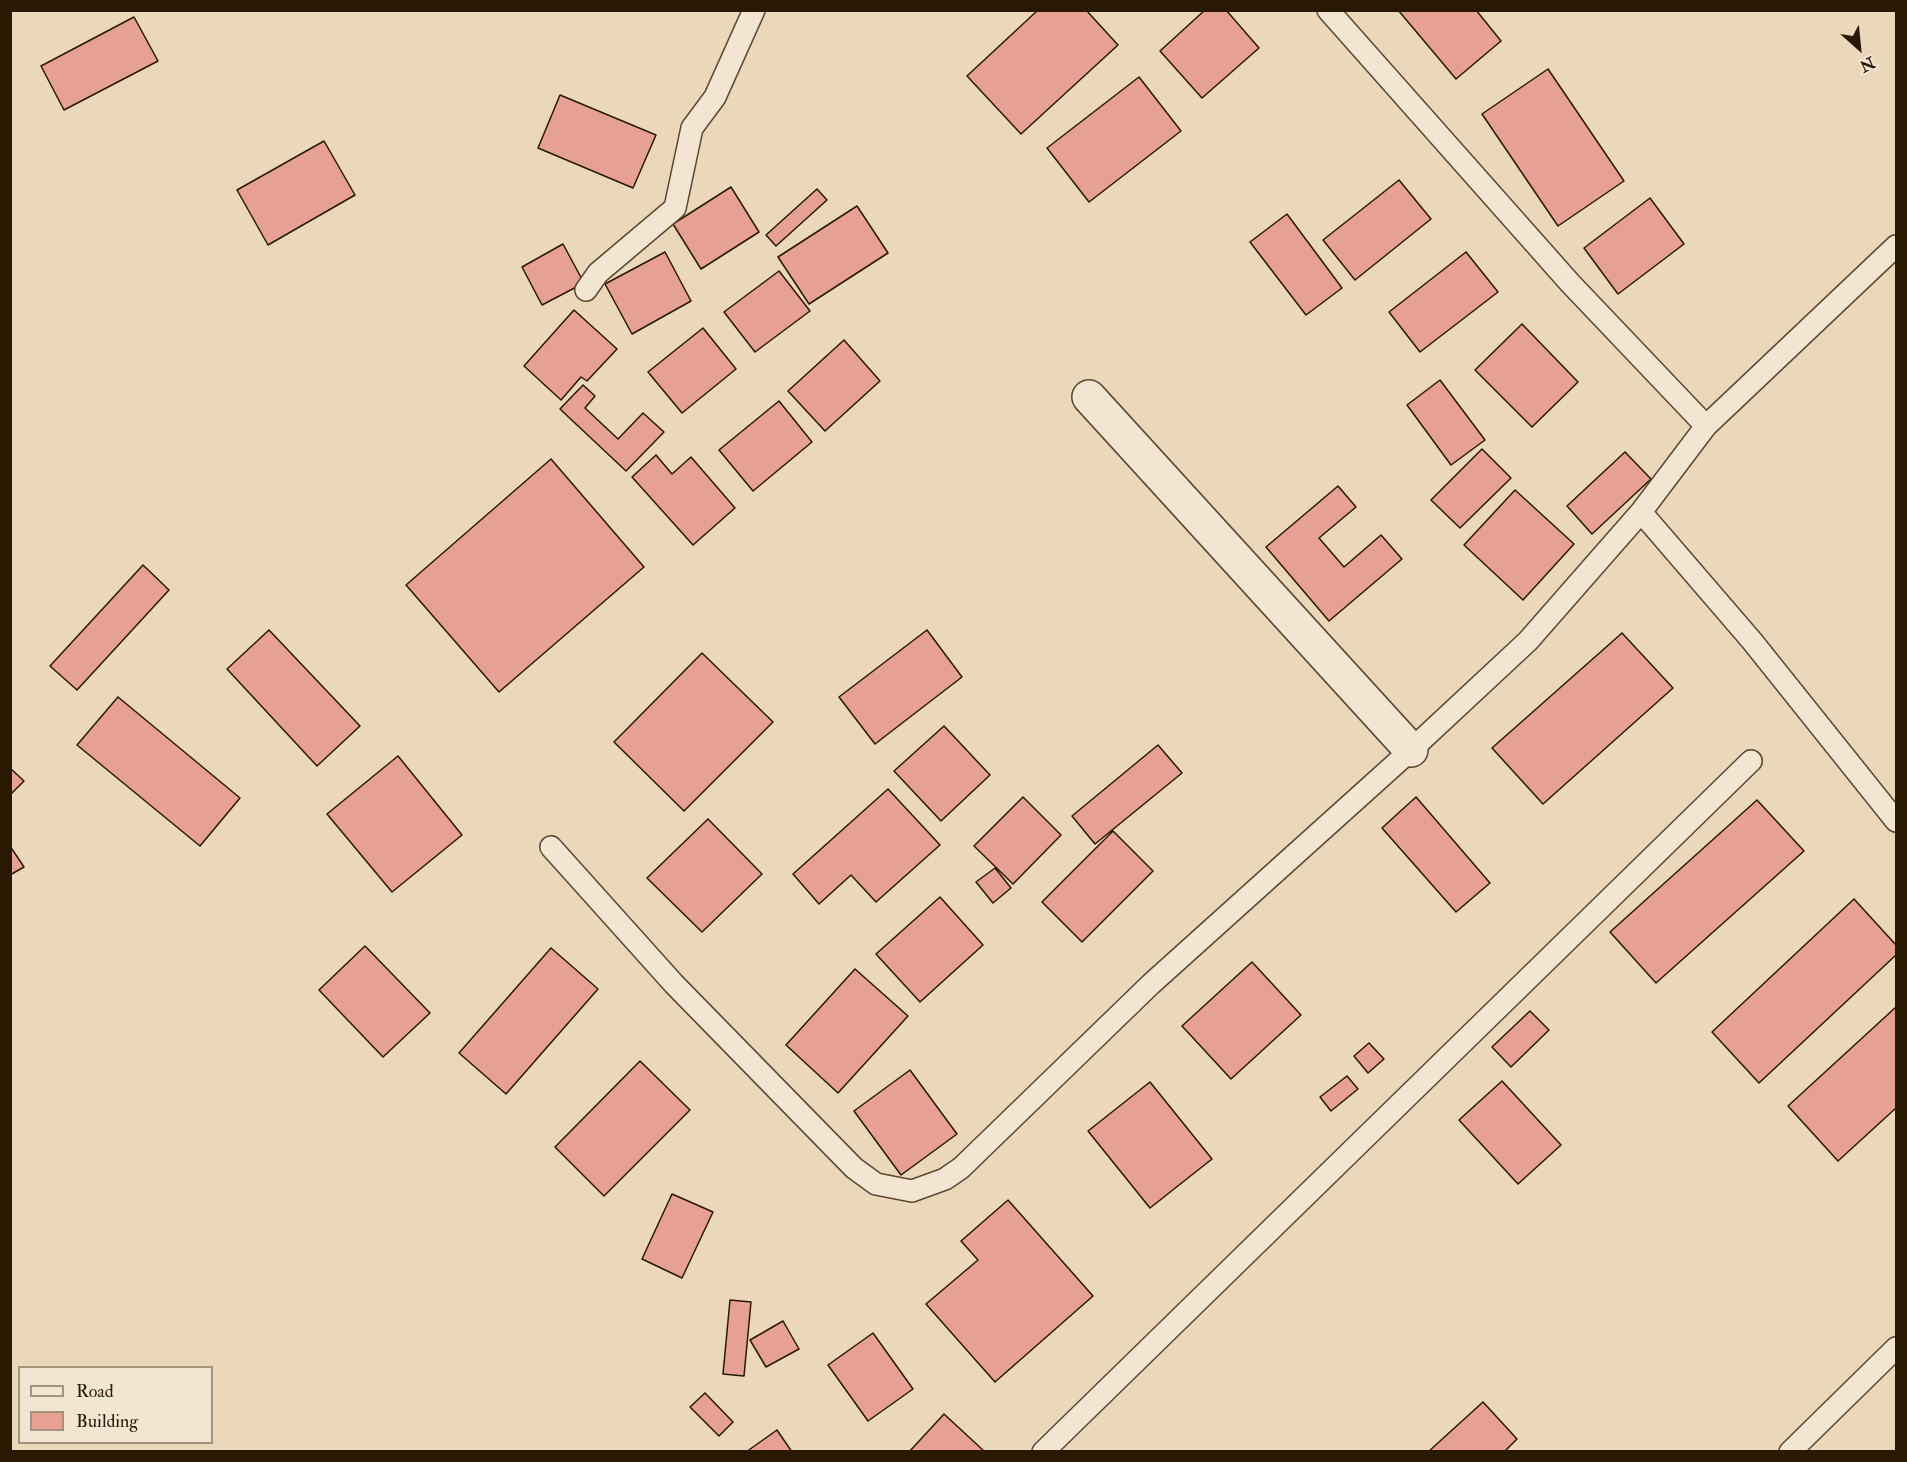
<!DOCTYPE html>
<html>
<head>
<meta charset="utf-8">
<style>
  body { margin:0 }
  #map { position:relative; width:1907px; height:1462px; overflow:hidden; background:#ebd7ba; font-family:"IM FELL Double Pica",serif }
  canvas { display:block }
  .frame { position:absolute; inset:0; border:12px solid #291802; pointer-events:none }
  .legend { position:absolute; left:18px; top:1366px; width:195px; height:78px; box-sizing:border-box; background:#f2e5d2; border:2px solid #a2937f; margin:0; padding:8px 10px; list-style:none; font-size:18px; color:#291802 }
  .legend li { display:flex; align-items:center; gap:12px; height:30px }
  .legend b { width:30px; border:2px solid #a2937f }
  .north { position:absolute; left:1829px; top:18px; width:60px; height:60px; -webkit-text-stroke:4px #f2e5d2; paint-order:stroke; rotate:153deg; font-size:16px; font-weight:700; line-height:24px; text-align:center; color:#291802 }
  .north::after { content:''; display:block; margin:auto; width:21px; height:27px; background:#291802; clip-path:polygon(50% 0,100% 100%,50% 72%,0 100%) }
</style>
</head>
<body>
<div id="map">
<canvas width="1907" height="1462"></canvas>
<div class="frame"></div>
<ul class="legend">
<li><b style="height:8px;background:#f2e5d2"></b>Road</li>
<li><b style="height:16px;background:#e7a094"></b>Building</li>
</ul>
<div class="north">N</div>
</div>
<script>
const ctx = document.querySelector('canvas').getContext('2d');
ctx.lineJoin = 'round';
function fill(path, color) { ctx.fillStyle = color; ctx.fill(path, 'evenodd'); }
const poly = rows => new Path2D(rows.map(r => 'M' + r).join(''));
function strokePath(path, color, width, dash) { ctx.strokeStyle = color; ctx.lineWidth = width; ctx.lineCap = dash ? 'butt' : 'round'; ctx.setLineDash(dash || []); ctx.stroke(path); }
const building = poly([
  [1038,10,1086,10,1118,45,1021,134,967,76,1038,10],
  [1205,10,1226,10,1259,48,1202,98,1160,51,1205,10],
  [1398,10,1476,10,1501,41,1456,79,1398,10],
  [134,17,158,61,64,110,41,66,134,17],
  [1548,69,1624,181,1558,226,1482,114,1548,69],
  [1139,77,1181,131,1089,202,1047,148,1139,77],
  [560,95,656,135,633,188,538,148,560,95],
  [324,141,355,195,268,245,237,190,324,141],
  [1399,180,1431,219,1355,280,1323,240,1399,180],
  [731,187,759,232,701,269,673,224,731,187],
  [817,189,827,200,776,246,766,235,817,189],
  [1650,198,1684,244,1618,294,1584,248,1650,198],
  [857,206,888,253,809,304,778,257,857,206],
  [1287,214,1342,288,1306,315,1250,242,1287,214],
  [563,244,584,283,542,305,522,267,563,244],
  [665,252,691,301,632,334,605,284,665,252],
  [1466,252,1498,292,1420,352,1389,312,1466,252],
  [779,271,810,311,755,352,724,312,779,271],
  [574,310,617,349,587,381,581,377,561,400,524,366,574,310],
  [1522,324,1578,382,1532,427,1475,370,1522,324],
  [703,328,736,369,682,413,648,372,703,328],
  [844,340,880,381,825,431,788,391,844,340],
  [1440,380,1485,440,1451,465,1407,405,1440,380],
  [583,385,595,396,585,408,618,439,643,413,664,432,626,471,560,409,583,385],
  [779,401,812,442,753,491,719,450,779,401],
  [1482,449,1511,478,1460,528,1431,500,1482,449],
  [1625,452,1651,479,1592,534,1567,506,1625,452],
  [656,455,672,474,691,457,735,508,693,545,632,477,656,455],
  [551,459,644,567,499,692,406,585,551,459],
  [1338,486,1356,507,1319,538,1344,567,1381,535,1402,559,1329,621,1266,547,1338,486],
  [1515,490,1574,544,1523,600,1464,545,1515,490],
  [143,565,169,590,77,690,50,666,143,565],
  [269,630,360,726,317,766,227,669,269,630],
  [927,630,962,677,875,744,839,697,927,630],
  [1622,633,1673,688,1543,804,1492,748,1622,633],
  [702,653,773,722,684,811,614,742,702,653],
  [118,697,240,798,200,846,77,745,118,697],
  [944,726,990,775,941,821,894,771,944,726],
  [1158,745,1182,773,1095,844,1072,816,1158,745],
  [398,756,462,835,392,892,327,814,398,756],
  [10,768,24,781,10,795,10,768],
  [888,789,940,845,876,902,851,875,819,904,793,874,888,789],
  [1023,797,1061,835,1013,884,974,846,1023,797],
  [1416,797,1490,883,1456,912,1382,828,1416,797],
  [1757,800,1804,851,1656,983,1610,932,1757,800],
  [708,819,762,874,702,932,647,878,708,819],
  [1113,831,1153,871,1082,942,1042,902,1113,831],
  [10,846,24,867,10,875,10,846],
  [995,868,1011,888,993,903,976,882,995,868],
  [940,897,983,945,920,1002,876,954,940,897],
  [1854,899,1896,945,1896,955,1759,1083,1712,1032,1854,899],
  [365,946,430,1013,383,1057,319,990,365,946],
  [551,948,598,989,506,1094,459,1053,551,948],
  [1252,962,1301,1015,1231,1079,1182,1026,1252,962],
  [855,969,908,1016,838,1093,786,1045,855,969],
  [1896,1007,1896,1108,1838,1161,1788,1106,1896,1007],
  [1530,1011,1549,1030,1511,1067,1492,1047,1530,1011],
  [1369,1043,1384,1059,1368,1073,1354,1056,1369,1043],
  [640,1061,690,1110,604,1196,555,1147,640,1061],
  [910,1070,957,1134,901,1175,854,1111,910,1070],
  [1347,1076,1358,1089,1331,1111,1320,1097,1347,1076],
  [1502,1081,1561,1145,1518,1184,1459,1120,1502,1081],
  [1150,1082,1212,1159,1150,1208,1088,1131,1150,1082],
  [672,1194,713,1212,682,1278,642,1259,672,1194],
  [1008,1200,1093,1296,995,1382,926,1304,978,1260,961,1241,1008,1200],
  [730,1300,751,1302,744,1376,723,1374,730,1300],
  [783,1321,799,1349,766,1367,750,1340,783,1321],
  [873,1333,913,1389,868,1421,828,1365,873,1333],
  [705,1393,733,1422,719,1436,690,1407,705,1393],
  [1483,1402,1517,1439,1504,1452,1428,1452,1483,1402],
  [944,1414,985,1452,909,1452,944,1414],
  [777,1430,792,1452,746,1452,777,1430]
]);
const lane = poly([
  [1328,10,1570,283,1706,426],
  [586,290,598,273,675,208,692,128,715,97,754,10],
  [1641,512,1752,641,1896,821],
  [551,847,674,984,854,1168,876,1184,912,1191,945,1179,961,1168,1151,984,1411,750,1528,641,1641,512,1706,426,1896,246],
  [1043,1452,1751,761],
  [1790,1452,1896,1348]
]);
const street = poly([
  [1089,397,1411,750]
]);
fill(building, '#e7a094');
strokePath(building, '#291802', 1.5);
strokePath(lane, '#5a4830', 24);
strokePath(street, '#5a4830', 36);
strokePath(lane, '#f2e5d2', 21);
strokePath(street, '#f2e5d2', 33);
</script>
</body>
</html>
